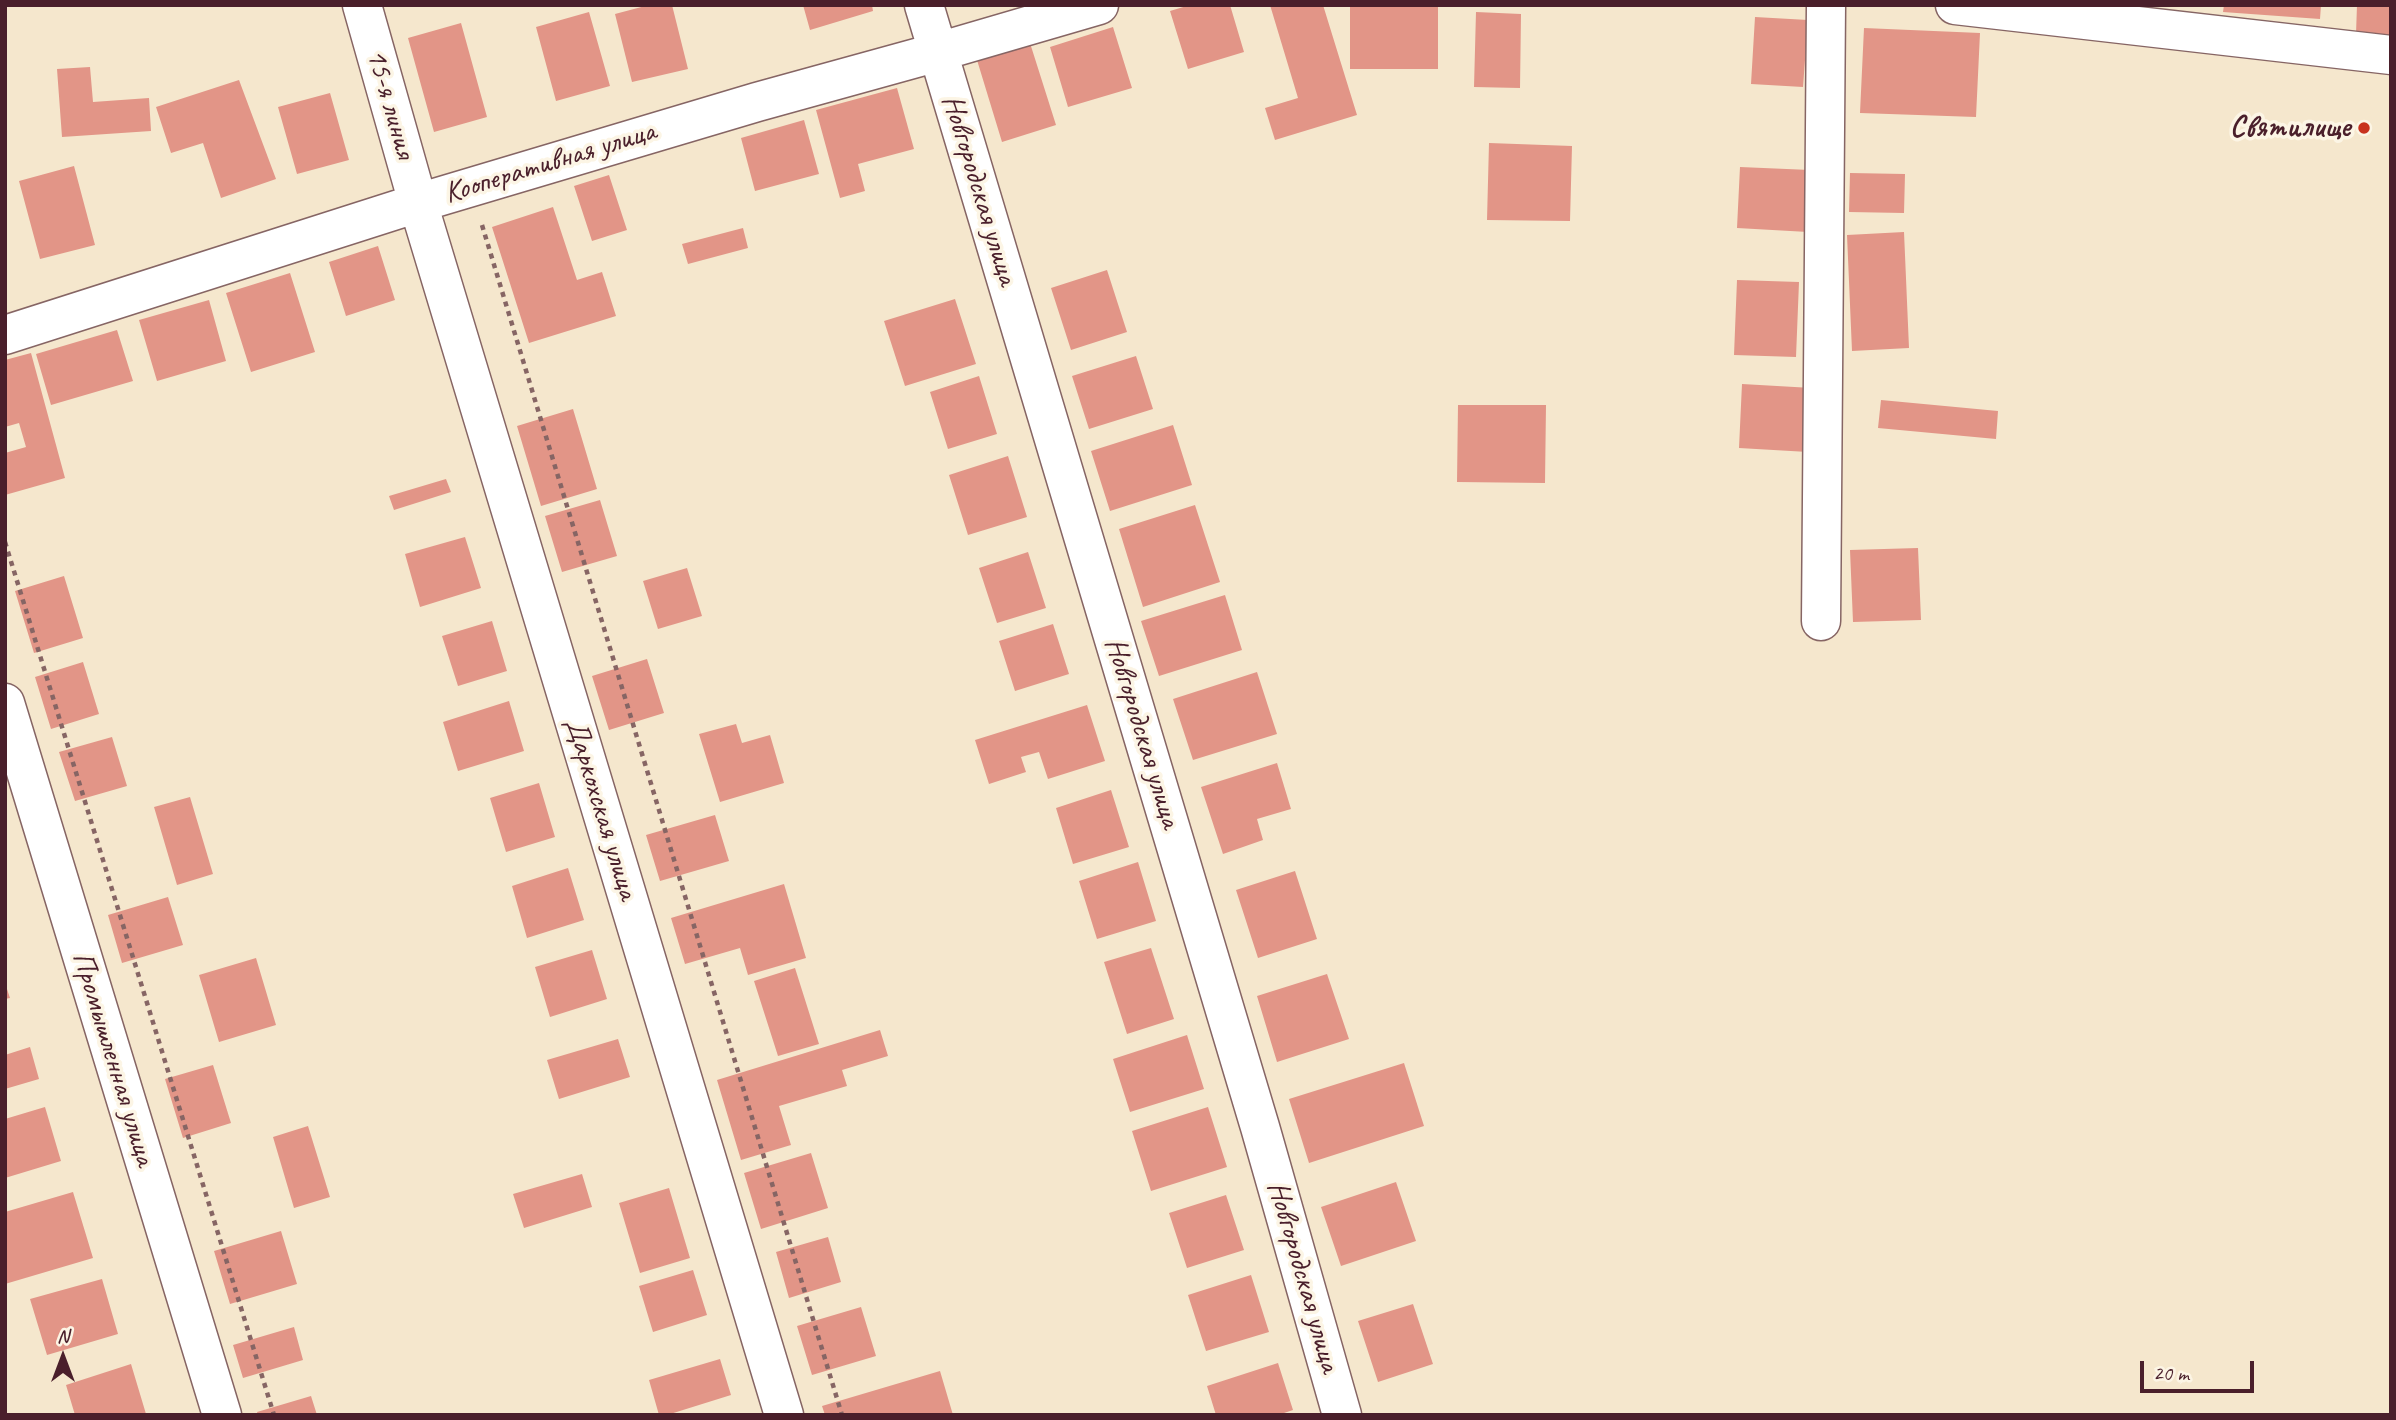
<!DOCTYPE html>
<html>
<head>
<meta charset="utf-8">
<style>
  body { margin:0 }
  #map { position:relative; width:2396px; height:1420px; overflow:hidden; background:#f5e7cd; font-family:Caveat,sans-serif }
  canvas { display:block }
  .frame { position:absolute; inset:0; border:7px solid #4a1f2b; pointer-events:none }
  .north { position:absolute; left:28px; top:1322px; width:70px; height:70px; -webkit-text-stroke:5px #fcf5e5; paint-order:stroke; rotate:0deg; font-size:19px; font-weight:700; line-height:28px; text-align:center; color:#4a1f2b }
  .north::after { content:''; display:block; margin:auto; width:24px; height:32px; background:#4a1f2b; clip-path:polygon(50% 0,100% 100%,50% 72%,0 100%) }
  .scale { position:absolute; left:2140px; top:1361px; width:114px; height:32px; box-sizing:border-box; border:4px solid #4a1f2b; border-top:0; padding-left:9px; font-size:21px; line-height:24px; white-space:nowrap; color:#4a1f2b; -webkit-text-stroke:5px #fcf5e5; paint-order:stroke }
</style>
</head>
<body>
<div id="map">
<canvas width="2396" height="1420"></canvas>
<div class="frame"></div>
<div class="north">N</div>
<div class="scale">20 m</div>
</div>
<script>
const ctx = document.querySelector('canvas').getContext('2d');
ctx.lineJoin = 'round';
function fill(path, color) { ctx.fillStyle = color; ctx.fill(path, 'evenodd'); }
const poly = rows => new Path2D(rows.map(r => 'M' + r).join(''));
function strokePath(path, color, width, dash) { ctx.strokeStyle = color; ctx.lineWidth = width; ctx.lineCap = dash ? 'butt' : 'round'; ctx.setLineDash(dash || []); ctx.stroke(path); }
function label(font, color, halo, rows, align = 'center') {
  ctx.font = font + ' Caveat,sans-serif'; ctx.lineWidth = 7; ctx.setLineDash([]); ctx.textBaseline = 'middle'; ctx.strokeStyle = halo; ctx.fillStyle = color; for (const [text, x, y, turn = 0] of rows) {
    ctx.save(); ctx.translate(x, y); ctx.rotate((+turn || 0) * Math.PI / 180); ctx.textAlign = isNaN(turn) ? turn : align; if (halo) ctx.strokeText(text, 0, 0); ctx.fillText(text, 0, 0); ctx.restore();
  }
}
const building = poly([
  [649,5,672,5,688,69,632,82,615,14],
  [803,5,872,5,873,11,810,30],
  [1190,5,1230,5,1244,52,1188,69,1170,11],
  [1270,5,1323,5,1357,115,1275,140,1265,108,1298,98],
  [1350,5,1438,5,1438,69,1350,69],
  [2224,5,2321,5,2320,19,2223,12],
  [2357,5,2391,5,2391,37,2356,34],
  [589,12,610,86,556,101,536,27],
  [1476,12,1521,14,1520,88,1474,87],
  [1755,17,1808,20,1803,87,1751,84],
  [461,23,487,117,434,132,408,38],
  [1113,27,1132,88,1068,107,1050,47],
  [1864,28,1980,33,1976,117,1860,113],
  [1030,43,1056,125,1002,142,977,60],
  [90,67,93,102,149,98,151,131,62,137,57,69],
  [239,80,276,179,221,198,203,143,171,153,156,107],
  [897,88,914,149,858,164,865,191,840,198,816,110],
  [330,93,349,160,297,174,278,107],
  [804,120,819,174,755,191,741,138],
  [1489,143,1572,146,1570,221,1487,220],
  [74,166,95,245,40,259,19,181],
  [1740,167,1810,170,1808,232,1737,228],
  [1850,173,1905,174,1904,213,1849,212],
  [609,175,627,230,592,241,574,186],
  [553,207,577,280,602,272,616,316,529,343,492,227],
  [743,228,748,248,688,264,682,244],
  [1904,232,1909,348,1852,351,1847,235],
  [378,246,395,300,346,316,329,262],
  [1107,270,1127,332,1071,350,1051,288],
  [290,273,315,352,251,372,226,293],
  [1737,280,1799,282,1796,357,1734,355],
  [955,299,976,364,905,386,884,321],
  [209,300,226,361,157,381,139,320],
  [117,330,133,381,51,405,36,354],
  [31,353,65,478,5,495,5,453,26,447,19,423,5,427,5,360],
  [1136,356,1153,409,1089,429,1072,376],
  [979,376,997,434,948,449,930,392],
  [1742,384,1812,388,1808,452,1739,448],
  [1881,400,1998,411,1996,439,1878,428],
  [1458,405,1546,405,1545,483,1457,482],
  [573,409,597,489,541,506,517,426],
  [1173,425,1192,485,1110,511,1091,451],
  [1008,456,1027,517,968,535,949,475],
  [446,479,451,492,394,510,389,496],
  [600,500,617,556,562,572,545,516],
  [1195,505,1220,582,1143,607,1119,529],
  [465,537,481,588,420,607,405,554],
  [1918,548,1921,620,1853,622,1850,550],
  [1028,552,1046,608,997,623,979,568],
  [687,568,702,616,658,629,643,581],
  [64,576,83,638,34,653,15,591],
  [1225,595,1242,650,1159,676,1141,621],
  [492,621,507,671,458,686,442,636],
  [1053,624,1069,674,1015,691,999,641],
  [647,659,664,713,609,730,592,676],
  [83,662,99,714,51,729,35,677],
  [1257,672,1277,734,1193,760,1173,699],
  [509,701,524,751,458,771,443,722],
  [1087,705,1105,761,1048,779,1039,752,1021,757,1026,772,989,784,975,740],
  [736,724,742,743,770,735,784,783,720,802,699,734],
  [112,737,127,786,75,801,59,752],
  [1277,763,1291,809,1257,819,1263,840,1223,854,1201,787],
  [539,783,555,837,506,852,490,798],
  [1111,790,1129,847,1073,864,1056,808],
  [190,797,213,874,177,885,154,807],
  [715,815,729,861,660,881,646,835],
  [1138,862,1156,921,1097,939,1079,881],
  [568,868,584,920,527,938,512,886],
  [1295,871,1317,939,1258,958,1236,890],
  [784,884,806,958,748,975,740,948,685,964,671,918],
  [168,897,183,945,122,963,108,915],
  [1151,948,1174,1019,1127,1034,1104,962],
  [592,950,607,999,550,1017,535,967],
  [256,958,276,1025,219,1042,199,975],
  [795,968,819,1044,778,1056,754,981],
  [1327,974,1349,1039,1277,1062,1257,996],
  [5,983,10,998,5,999],
  [880,1030,888,1056,842,1070,847,1086,779,1106,791,1145,741,1160,717,1080],
  [1187,1035,1204,1089,1130,1112,1113,1059],
  [618,1039,630,1077,559,1099,547,1060],
  [30,1047,39,1079,5,1089,5,1055],
  [1404,1063,1424,1126,1309,1163,1289,1099],
  [213,1065,231,1123,183,1138,165,1079],
  [45,1107,61,1161,5,1178,5,1119],
  [1208,1107,1227,1167,1151,1191,1132,1131],
  [308,1126,330,1197,294,1208,273,1137],
  [811,1153,828,1208,761,1229,744,1173],
  [582,1174,592,1207,524,1228,513,1194],
  [1396,1182,1416,1241,1341,1266,1321,1207],
  [669,1188,690,1258,640,1273,619,1203],
  [73,1192,93,1258,5,1284,5,1212],
  [1226,1195,1244,1250,1187,1268,1169,1213],
  [281,1231,297,1284,230,1304,214,1251],
  [828,1237,841,1282,789,1298,776,1252],
  [693,1270,707,1315,653,1332,639,1286],
  [1251,1275,1269,1332,1206,1351,1188,1295],
  [102,1279,118,1334,47,1355,30,1299],
  [1413,1304,1433,1364,1378,1382,1358,1321],
  [861,1307,876,1356,812,1375,797,1326],
  [294,1327,303,1360,243,1378,233,1345],
  [720,1359,731,1395,667,1415,659,1415,649,1380],
  [1278,1363,1293,1410,1278,1415,1216,1415,1207,1386],
  [131,1364,146,1414,75,1415,66,1385],
  [940,1371,953,1415,825,1415,822,1406],
  [311,1396,317,1415,258,1415,257,1412]
]);
const path = poly([
  [482,225,842,1415],
  [5,542,274,1415]
]);
const minor = poly([
  [362,5,418,203,784,1415],
  [924,5,1260,1127,1342,1415],
  [1955,5,2391,55],
  [5,335,418,203,757,102,938,52,1099,5],
  [1821,621,1826,5],
  [5,703,222,1415]
]);
const markers = [
  [2364,128,7,"#c8321e"]
];
const streetNames = [
  ["15-я линия",390,104,74],
  ["Кооперативная улица",550,163,-17],
  ["Новгородская улица",979,190,73],
  ["Новгородская улица",1142,733,73],
  ["Даркохская улица",601,809,73],
  ["Промышленная улица",113,1059,73],
  ["Новгородская улица",1303,1277,74]
];
const poiNames = [
  ["Святилище",2350,128]
];
fill(building, '#e29587');
strokePath(minor, '#866564', 41);
strokePath(path, '#866564', 4.5, [5, 5]);
strokePath(minor, '#fff', 38);
for (const [x, y, r, color] of markers) { const dot = new Path2D(); dot.arc(x, y, r, 0, 2 * Math.PI); ctx.fillStyle = color; ctx.fill(dot); strokePath(dot, '#fcf5e5', 2.5); }
label('30px', '#4a1f2b', '#fcf5e5', streetNames);
label('bold 30px', '#4a1f2b', '#fcf5e5', poiNames, 'right');
</script>
</body>
</html>
